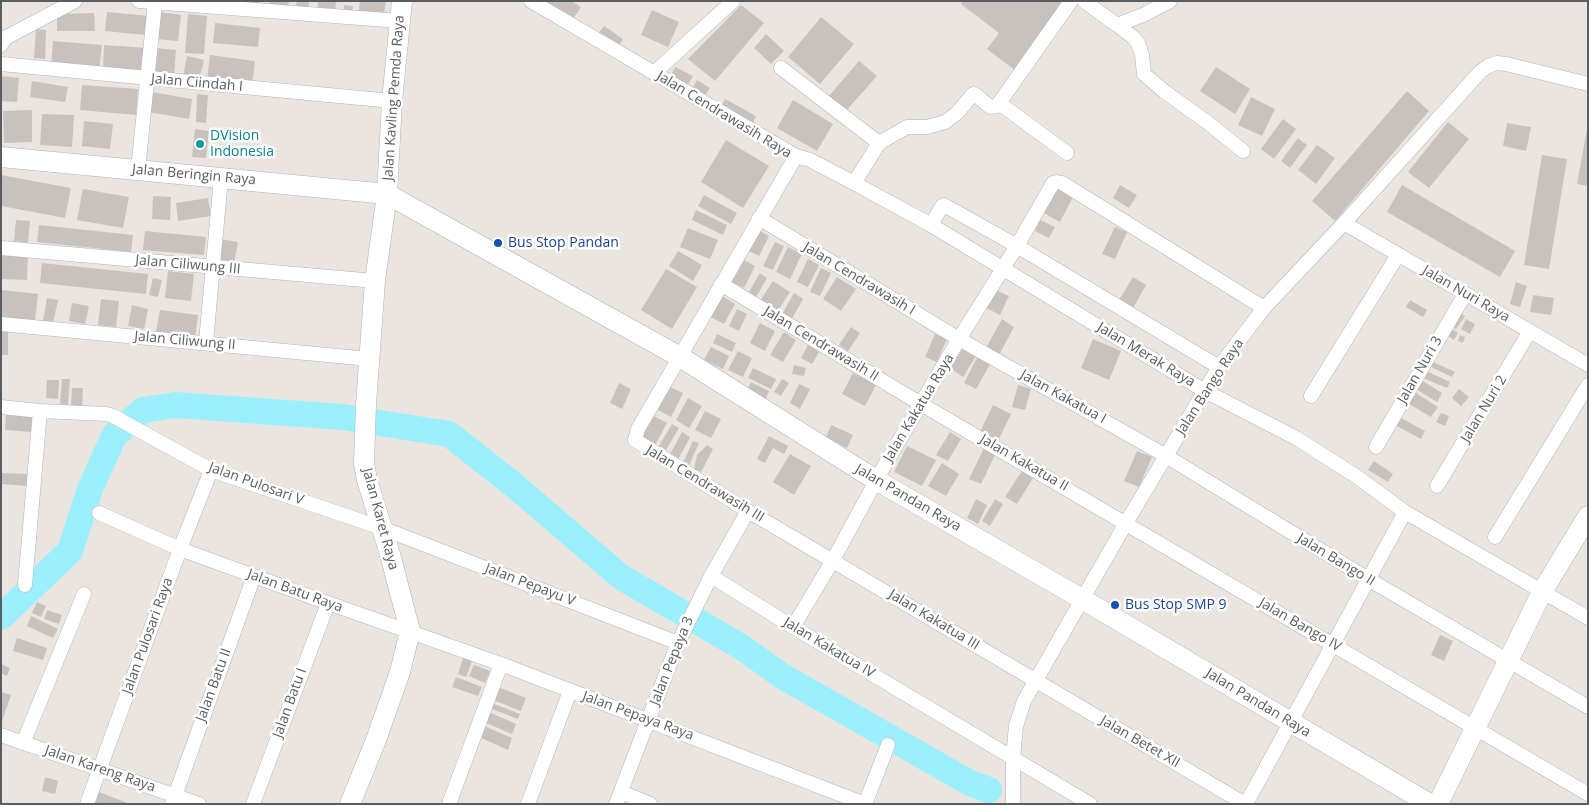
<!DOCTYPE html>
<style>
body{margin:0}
#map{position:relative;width:1589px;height:805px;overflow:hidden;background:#ebe5df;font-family:"Open Sans",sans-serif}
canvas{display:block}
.frame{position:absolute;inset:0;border:2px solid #585e60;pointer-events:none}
</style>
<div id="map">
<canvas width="1589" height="805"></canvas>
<div class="frame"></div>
</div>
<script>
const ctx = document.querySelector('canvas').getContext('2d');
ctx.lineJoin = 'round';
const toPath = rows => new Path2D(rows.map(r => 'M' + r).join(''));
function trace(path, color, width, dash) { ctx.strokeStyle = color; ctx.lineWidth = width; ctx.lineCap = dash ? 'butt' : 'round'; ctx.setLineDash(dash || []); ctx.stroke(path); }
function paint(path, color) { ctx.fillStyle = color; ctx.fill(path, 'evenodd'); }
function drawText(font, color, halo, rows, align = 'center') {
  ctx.font = font + ' "Open Sans",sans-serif'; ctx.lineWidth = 5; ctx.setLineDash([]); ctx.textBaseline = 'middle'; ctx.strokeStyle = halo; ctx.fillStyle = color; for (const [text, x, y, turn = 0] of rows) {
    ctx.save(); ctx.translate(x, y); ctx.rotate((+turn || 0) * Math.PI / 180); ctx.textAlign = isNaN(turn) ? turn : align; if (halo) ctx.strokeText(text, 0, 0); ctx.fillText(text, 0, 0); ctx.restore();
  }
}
const river = toPath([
 [1,617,70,551,90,489,114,436,143,410,175,405,343,417,449,434,515,486,621,577,743,648,782,676,970,783,989,790]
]);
const building = toPath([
 [246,1,261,1,259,9,245,6],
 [270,1,289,1,288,9,269,8],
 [297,1,309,1,308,11,295,9],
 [318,1,336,1,335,14,317,12],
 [360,1,386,1,383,19,358,15],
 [546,1,571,1,581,7,571,22,544,6],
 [963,1,1061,1,1065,5,1016,71,987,49,999,33,961,4],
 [344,5,353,6,352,15,343,14],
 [741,5,764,23,715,81,688,59],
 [652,10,679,22,668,47,641,35],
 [107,12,148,16,146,35,105,31],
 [160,12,181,15,178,41,156,39],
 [94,13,95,31,57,31,57,14],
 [188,14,207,16,204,54,185,53],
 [821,17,854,44,820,84,788,57],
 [215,23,260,28,258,47,213,43],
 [604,26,623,39,616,49,597,35],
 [36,29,46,30,45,59,34,58],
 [766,34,784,51,771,64,754,48],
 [53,41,102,45,99,71,51,66],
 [104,45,147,48,145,72,103,69],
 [156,48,176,50,174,76,154,74],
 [210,55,255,61,252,86,207,80],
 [187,56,204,60,199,81,183,77],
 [859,61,877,76,845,112,828,97],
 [675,67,693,76,686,88,669,79],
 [1216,67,1250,89,1235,114,1200,91],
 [1,76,19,78,17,102,1,101],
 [697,80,710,88,704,97,691,90],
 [32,81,68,87,65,102,30,97],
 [82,85,138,89,136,115,80,110],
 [1407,91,1429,111,1335,221,1312,201],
 [151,92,192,99,189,119,148,112],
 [197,94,208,95,206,123,196,122],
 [1251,97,1275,109,1262,136,1238,125],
 [725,99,756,116,752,125,720,108],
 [793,100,833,124,817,151,777,128],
 [32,110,32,142,4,143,3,111],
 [42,114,74,115,72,147,40,145],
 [1283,119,1296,129,1274,159,1261,149],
 [84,121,113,124,110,149,82,146],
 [1448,122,1469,139,1429,188,1408,172],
 [1507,123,1531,127,1526,151,1503,146],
 [195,129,209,131,206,158,192,157],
 [1587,129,1588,129,1588,186,1577,184],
 [1298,138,1307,145,1290,168,1281,161],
 [726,140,769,166,743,208,701,182],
 [1317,145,1335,158,1316,184,1298,170],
 [1542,155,1567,159,1549,269,1524,265],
 [1,175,71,188,65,218,1,206],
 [1120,185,1137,195,1129,208,1113,198],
 [1402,185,1515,251,1500,277,1387,212],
 [1057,188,1073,197,1060,222,1044,213],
 [83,189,129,197,123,228,77,220],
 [704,195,737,213,731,224,698,206],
 [153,196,171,197,170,220,152,219],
 [208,198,211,216,178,221,176,203],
 [696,210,727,225,723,235,692,220],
 [16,220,30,221,28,243,14,241],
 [1040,220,1055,227,1049,238,1035,231],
 [39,225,133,235,131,252,37,242],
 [1115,227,1127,232,1115,259,1102,254],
 [688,228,718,240,710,259,680,247],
 [145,231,206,237,204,255,143,250],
 [760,231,769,236,759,256,749,251],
 [220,239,238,242,234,264,216,261],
 [775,242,784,246,773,270,763,266],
 [788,247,802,254,790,279,776,272],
 [678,251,702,265,693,281,669,266],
 [1,253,28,253,27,280,1,279],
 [808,259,819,265,808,287,797,282],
 [744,260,755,266,744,288,732,282],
 [42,263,148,274,146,294,40,283],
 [821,268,831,273,820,296,810,292],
 [666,269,697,287,672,329,641,310],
 [168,271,194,274,191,301,165,298],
 [760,273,767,278,755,299,747,295],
 [837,277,856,289,841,311,823,299],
 [1133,277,1146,285,1133,308,1119,300],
 [153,278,162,280,158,297,149,295],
 [773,281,790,292,776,314,759,302],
 [1516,282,1527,286,1520,307,1510,304],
 [993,289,1009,296,1000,315,984,307],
 [1,290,38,294,35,320,1,317],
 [794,293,803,299,790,322,781,316],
 [721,295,735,304,724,324,709,316],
 [1533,295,1554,298,1551,315,1530,312],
 [47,298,58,300,53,323,43,321],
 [101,299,119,301,116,327,98,325],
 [1410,300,1427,310,1423,317,1406,307],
 [72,303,89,306,85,324,69,321],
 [132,305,148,309,144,329,128,326],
 [737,309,747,314,739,331,729,326],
 [160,310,198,315,195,338,156,332],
 [1459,312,1465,316,1456,329,1450,325],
 [1002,319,1014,327,999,355,986,348],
 [1466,319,1475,324,1470,334,1461,329],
 [760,323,775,331,765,351,750,343],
 [851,327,860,333,848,351,839,345],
 [1452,329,1458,333,1454,340,1448,336],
 [1,332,8,332,8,355,1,355],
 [784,332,796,340,783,362,770,355],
 [717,334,736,343,732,352,713,343],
 [935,334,947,339,937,362,925,357],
 [1460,335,1465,337,1463,343,1458,341],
 [1093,339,1121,351,1109,380,1081,368],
 [808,345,819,352,812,364,801,358],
 [711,347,729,356,723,369,704,360],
 [964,347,976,356,963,377,950,368],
 [738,351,752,358,743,377,728,370],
 [979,354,992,361,976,389,964,383],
 [1433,362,1455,372,1452,377,1431,367],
 [794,365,806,368,804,376,792,374],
 [753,368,776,379,771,389,748,378],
 [1426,371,1450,382,1447,388,1423,378],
 [853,373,876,385,865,406,842,394],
 [62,379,70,379,68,405,60,404],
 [782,379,789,383,781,396,774,392],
 [47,380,59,380,58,399,46,398],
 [1421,380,1442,393,1437,402,1416,389],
 [751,382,769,391,765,401,746,392],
 [619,383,631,389,622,409,610,403],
 [799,384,810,389,800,409,790,403],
 [1018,385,1031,389,1025,410,1012,407],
 [670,387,683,393,671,417,658,410],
 [72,388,83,388,82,407,71,407],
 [1459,389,1469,397,1461,406,1452,398],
 [1416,393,1438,407,1431,417,1409,404],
 [688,398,702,406,689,428,676,420],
 [993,405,1011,414,998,441,980,432],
 [705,411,721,419,711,438,695,430],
 [1441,413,1449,416,1445,426,1436,422],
 [6,414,32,416,31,432,5,430],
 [652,415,667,423,654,447,639,439],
 [1399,417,1425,431,1421,439,1395,425],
 [672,424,679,428,663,455,656,451],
 [831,425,853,435,847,448,826,437],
 [682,432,690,437,676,464,667,460],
 [950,432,961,439,948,461,936,455],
 [769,436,788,446,784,454,773,448,765,463,757,459],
 [693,441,699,443,688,468,682,465],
 [707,445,713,449,701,472,694,469,697,455],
 [907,446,936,460,922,486,894,472],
 [984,448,996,453,981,484,969,479],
 [1137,451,1152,457,1139,487,1124,481],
 [790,454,811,466,794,495,773,482],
 [1374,461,1393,474,1388,482,1368,470],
 [942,463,959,474,946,496,928,486],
 [1022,471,1033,478,1017,504,1005,497],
 [1,473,27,474,27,486,1,484],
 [976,499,987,505,978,524,967,518],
 [995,499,1003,504,990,526,982,521],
 [37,602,46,606,41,617,32,613],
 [47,610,62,615,59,624,44,619],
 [31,616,58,629,53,638,27,626],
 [1440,635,1453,641,1444,661,1431,655],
 [17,638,47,648,43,660,13,651],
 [463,658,472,661,466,677,458,674],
 [1,664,10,668,7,676,1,673],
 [474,665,490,671,485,683,469,676],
 [456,677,482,687,478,696,452,687],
 [498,687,526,698,521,711,493,700],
 [1,692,11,695,2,721,1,721],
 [489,702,520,714,518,719,487,707],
 [489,712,516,724,512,734,484,722],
 [484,726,512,738,508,750,479,737],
 [45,777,58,781,55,794,42,791],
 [94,790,130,804,89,804]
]);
const street = toPath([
 [139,1,399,21],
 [531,1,796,156,810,160,854,183,931,225,1205,391,1296,438,1356,476,1405,512,1588,618],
 [1084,1,1117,25],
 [1170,1,1143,15,1117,25,1133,37,1138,43,1142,55,1144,74,1165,92,1207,122,1243,151],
 [1,45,5,38,75,1],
 [1,64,392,101],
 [781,68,879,143,854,183],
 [654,73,733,1],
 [999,103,1067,153],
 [879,143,907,127,927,127,945,122,957,113,973,94,976,95,990,107,997,106,1071,1],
 [796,156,638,429,635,440,748,511,1245,804],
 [138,170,155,3],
 [759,218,959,339,1161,453,1368,579,1588,707],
 [1344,223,1588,365],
 [931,225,942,206,944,205,1017,246,1219,367],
 [1,248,375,281],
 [721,284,921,404,1588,794],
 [1,324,369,359],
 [206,342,221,178],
 [1311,396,1398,255],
 [1,407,40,411,106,414,113,416,211,470,382,528,678,643],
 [1376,447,1465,294],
 [1437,486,1530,331],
 [748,511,711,576,793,627,1090,804],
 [99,513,180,549,328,603,501,664,865,804],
 [1495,537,1588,385],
 [25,585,40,411],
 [793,627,833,560,883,468,959,339,1017,246,1053,183,1057,182,1062,183,1264,308],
 [1,735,199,804],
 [23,743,84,594],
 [621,792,650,804],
 [87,804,180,549,211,470],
 [172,804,254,576],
 [253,804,328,603],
 [449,804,501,664],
 [528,804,570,691],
 [616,804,678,643,711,576],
 [865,804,888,745],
 [1013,804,1013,758,1016,726,1024,701,1126,523,1219,367,1264,308,1344,223,1480,72,1488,66,1497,63,1506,64,1588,84],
 [1246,804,1405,512]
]);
const secondary = toPath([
 [1,157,387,194,680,357,876,480,1082,599,1430,804],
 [350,804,376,740,400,672,410,631,390,554,367,480,364,464,366,404,375,281,387,194,392,101,402,1],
 [1438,804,1542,592,1588,516]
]);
const markers = [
 [200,144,5,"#0f9aa8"],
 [498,243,5,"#1a4fb4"],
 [1115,605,5,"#1a4fb4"]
];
const streetNames = [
 ["Jalan Ciindah I",197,83,5],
 ["Jalan Kavling Pemda Raya",394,98,-86],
 ["Jalan Cendrawasih Raya",724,115,31],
 ["Jalan Beringin Raya",194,175,5],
 ["Jalan Ciliwung III",188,265,5],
 ["Jalan Cendrawasih I",859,279,31],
 ["Jalan Nuri Raya",1466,294,30],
 ["Jalan Ciliwung II",185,341,5],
 ["Jalan Cendrawasih II",821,344,31],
 ["Jalan Merak Raya",1146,355,31],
 ["Jalan Nuri 3",1420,370,-60],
 ["Jalan Bango Raya",1210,387,-57],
 ["Jalan Kakatua I",1063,397,29],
 ["Jalan Kakatua Raya",919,408,-59],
 ["Jalan Nuri 2",1484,409,-59],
 ["Jalan Kakatua II",1024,463,30],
 ["Jalan Pulosari V",256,484,20],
 ["Jalan Cendrawasih III",705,484,31],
 ["Jalan Pandan Raya",908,498,30],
 ["Jalan Karet Raya",380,519,75],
 ["Jalan Bango II",1336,560,31],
 ["Jalan Pepayu V",530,585,21],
 ["Jalan Batu Raya",295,591,20],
 ["Jalan Kakatua III",934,620,31],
 ["Jalan Bango IV",1300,625,30],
 ["Jalan Pulosari Raya",148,636,-70],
 ["Jalan Kakatua IV",829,648,31],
 ["Jalan Pepaya 3",672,661,-68],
 ["Jalan Batu II",214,685,-70],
 ["Jalan Batu I",290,703,-70],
 ["Jalan Pandan Raya",1258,703,31],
 ["Jalan Pepaya Raya",638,716,20],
 ["Jalan Betet XII",1140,742,30],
 ["Jalan Kareng Raya",100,769,19]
];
const cultureNames = [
 ["DVision",210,136],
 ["Indonesia",210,152]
];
const transitNames = [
 ["Bus Stop Pandan",508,243],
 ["Bus Stop SMP 9",1125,605]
];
trace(river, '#9cf0fe', 26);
paint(building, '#c8c2be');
trace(street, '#b0b4b7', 15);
trace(secondary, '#acb2b5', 21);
trace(street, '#fff', 14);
trace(secondary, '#fff', 20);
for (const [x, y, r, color] of markers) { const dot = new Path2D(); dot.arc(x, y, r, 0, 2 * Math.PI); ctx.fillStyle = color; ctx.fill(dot); trace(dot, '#fff', 2); }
drawText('14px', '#585e60', '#fff', streetNames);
drawText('14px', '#0d838f', '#fff', cultureNames, 'left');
drawText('14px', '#164399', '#fff', transitNames, 'left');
</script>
